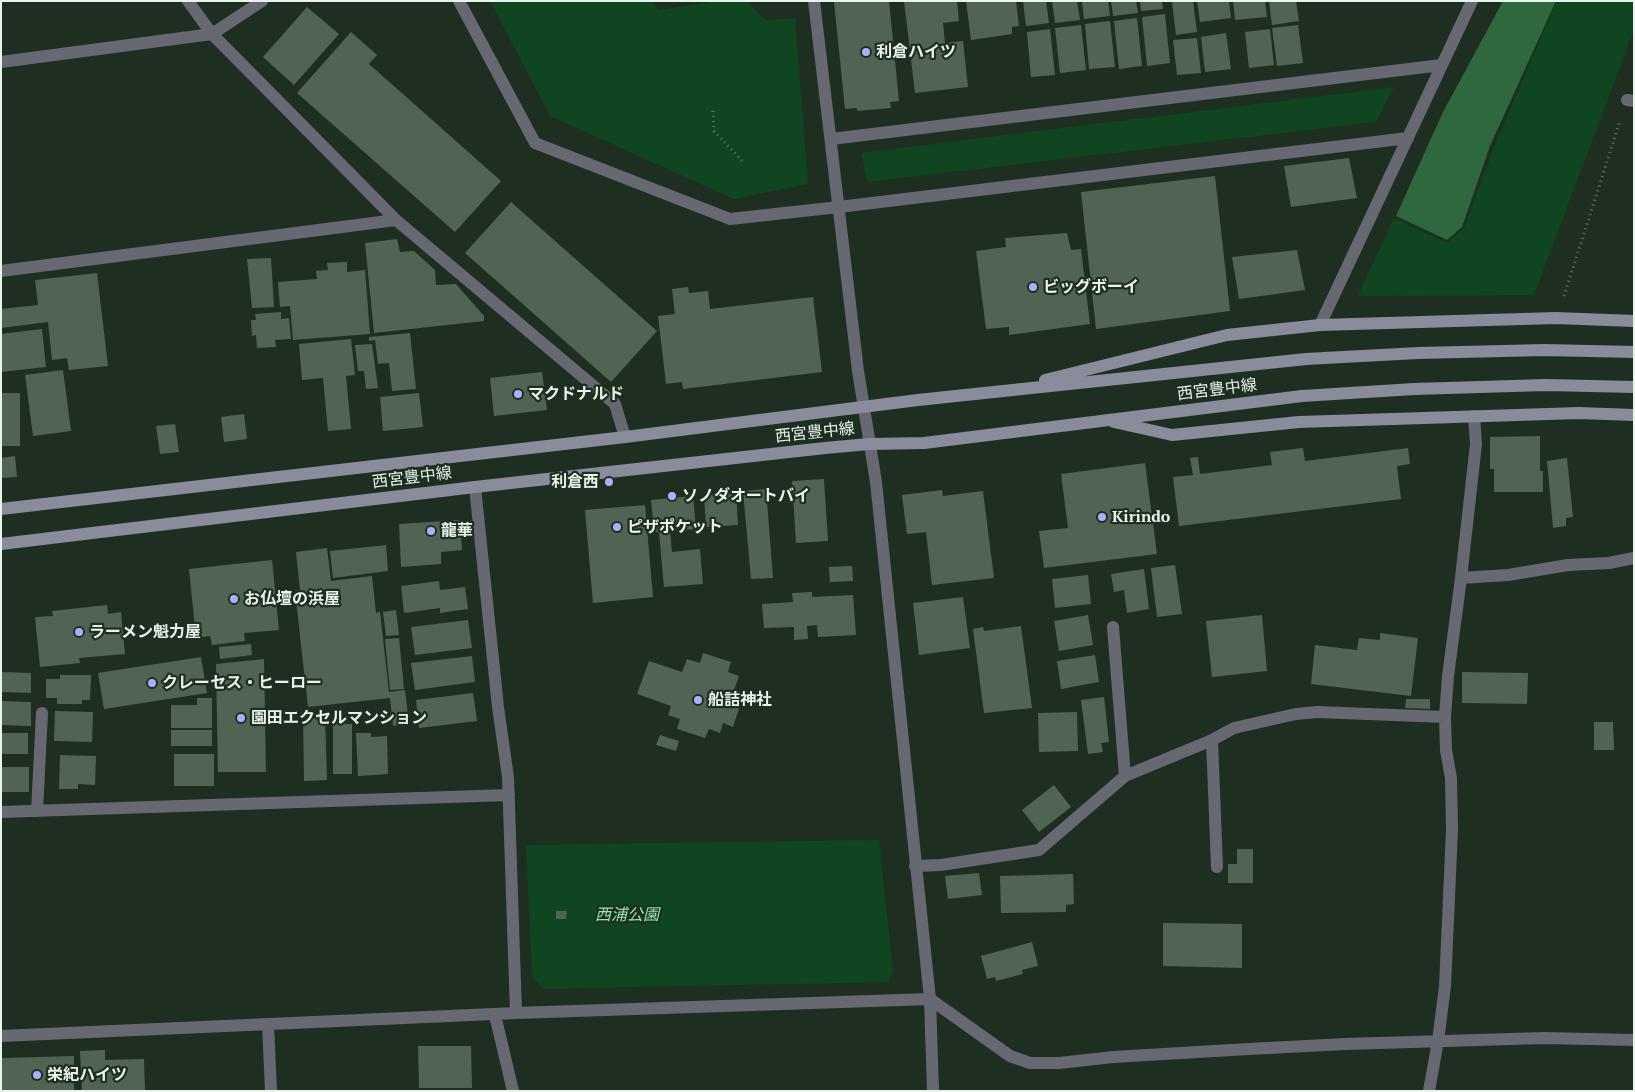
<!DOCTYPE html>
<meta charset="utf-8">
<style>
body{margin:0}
#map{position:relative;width:1635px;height:1092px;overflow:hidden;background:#1e2f21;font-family:"PT Serif",serif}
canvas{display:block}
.frame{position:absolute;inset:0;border:2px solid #e8f3e9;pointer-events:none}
</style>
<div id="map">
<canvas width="1635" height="1092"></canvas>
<div class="frame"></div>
</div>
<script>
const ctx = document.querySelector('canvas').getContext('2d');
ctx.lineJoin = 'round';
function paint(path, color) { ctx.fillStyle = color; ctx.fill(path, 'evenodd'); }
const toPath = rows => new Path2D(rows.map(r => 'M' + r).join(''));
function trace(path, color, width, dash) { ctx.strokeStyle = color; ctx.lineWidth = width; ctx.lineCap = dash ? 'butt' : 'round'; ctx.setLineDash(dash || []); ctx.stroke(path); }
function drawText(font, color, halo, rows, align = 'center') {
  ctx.font = font + ' "PT Serif","Noto Sans JP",serif'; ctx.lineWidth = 4.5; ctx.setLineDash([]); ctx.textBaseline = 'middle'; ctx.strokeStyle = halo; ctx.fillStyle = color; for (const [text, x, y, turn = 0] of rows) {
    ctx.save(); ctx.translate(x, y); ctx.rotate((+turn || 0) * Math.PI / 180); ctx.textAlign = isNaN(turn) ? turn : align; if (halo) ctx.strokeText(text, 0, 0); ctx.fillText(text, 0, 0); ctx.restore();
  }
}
const green = toPath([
 [490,1,652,1,658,10,719,1,746,1,766,20,795,18,808,184,734,199,550,116],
 [1557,1,1634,1,1634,30,1534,295,1358,296,1394,218,1447,243,1464,228,1494,147],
 [1394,87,1376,122,867,182,861,153],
 [879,840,893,971,888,982,544,989,532,977,526,845]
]);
const water = toPath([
 [1503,1,1556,1,1490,146,1462,227,1447,240,1396,216,1443,112]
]);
const building = toPath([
 [846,1,889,1,899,101,890,102,891,108,857,111,857,108,845,109,834,2],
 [904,1,957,1,959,21,943,23,945,43,963,41,968,87,915,93],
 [966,1,1016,1,1019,26,1012,27,1012,34,971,40],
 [1023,1,1046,1,1049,23,1026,26],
 [1052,1,1077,1,1080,20,1055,23],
 [1082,1,1108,1,1110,16,1084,19],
 [1111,1,1136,1,1138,13,1113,16],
 [1140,1,1162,1,1163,9,1141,11],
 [1193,1,1197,32,1176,35,1172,2],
 [1197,1,1229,1,1231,18,1200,22],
 [1233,1,1265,1,1267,17,1235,20],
 [1269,1,1296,1,1299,21,1272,25],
 [307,7,339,34,294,85,263,57],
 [1165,14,1170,63,1147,66,1142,17],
 [1137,18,1142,66,1119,69,1114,21],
 [1110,21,1115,67,1089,69,1085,24],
 [1081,25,1086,70,1060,73,1055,28],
 [1298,25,1303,63,1277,66,1272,28],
 [1050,29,1055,75,1031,77,1027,32],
 [1270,29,1274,65,1249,68,1245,32],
 [351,32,377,55,369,64,501,181,455,232,297,93],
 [1226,33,1231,69,1205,72,1201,37],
 [1197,38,1201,73,1177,75,1173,40],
 [1349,158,1357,198,1291,207,1284,166],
 [1215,176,1230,311,1096,329,1081,192],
 [511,202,657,331,611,382,465,253],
 [1067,233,1071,250,1081,249,1090,324,1009,335,1009,327,986,329,976,251,1006,247,1005,238],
 [397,239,400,252,414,251,435,270,436,285,456,284,484,316,484,321,374,333,365,243],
 [1297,250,1305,290,1239,299,1232,257],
 [271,258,274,307,252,308,247,259],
 [347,262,347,272,365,270,370,334,293,340,290,306,280,307,278,282,317,279,316,271,328,270,327,263],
 [97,273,108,366,69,370,67,358,52,360,48,322,1,328,1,309,38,305,35,280],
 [688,287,689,293,708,291,710,309,813,297,822,372,683,389,682,382,666,384,658,316,675,314,672,289],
 [281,312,281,319,289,318,291,339,275,340,276,347,257,348,256,335,252,336,251,320,256,320,255,314],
 [42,329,46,367,1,372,1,334],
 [410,333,416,389,392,391,389,363,378,364,375,340,369,341,369,337],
 [351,339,355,375,346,376,351,429,328,431,323,378,302,380,299,344],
 [372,344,378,388,366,389,364,371,358,371,355,345],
 [63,370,71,431,33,436,25,375],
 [542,372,547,410,494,416,490,378],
 [1,393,20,393,20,446,1,446],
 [419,393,423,427,383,431,380,397],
 [244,414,247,439,224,442,221,417],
 [175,424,179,452,160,454,156,426],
 [1540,436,1540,471,1543,471,1543,492,1494,492,1494,469,1490,469,1490,437],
 [1303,448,1305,461,1408,448,1410,464,1397,466,1401,499,1179,526,1173,477,1193,475,1190,458,1198,457,1200,474,1272,465,1270,452],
 [15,456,17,477,1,478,1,458],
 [1567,458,1573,517,1566,518,1566,526,1553,528,1547,461],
 [1145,463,1157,554,1044,568,1039,531,1068,528,1061,474],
 [824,479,828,541,796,543,792,481],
 [766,489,773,578,751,579,743,491],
 [942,490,943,496,983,491,994,578,932,585,926,532,907,534,902,495],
 [736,492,738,525,706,527,704,495],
 [693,496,696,529,670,531,672,552,700,549,703,584,664,587,659,532,654,532,651,500],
 [645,505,653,597,593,603,585,510],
 [460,520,462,550,441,552,441,564,401,567,399,524],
 [386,545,388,571,333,578,330,551],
 [327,548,331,581,372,576,376,613,380,612,389,692,405,690,409,724,393,726,390,698,308,707,295,591,300,590,296,552],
 [272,560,279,630,244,633,245,641,212,645,210,636,196,638,189,569],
 [1175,565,1182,614,1157,617,1151,568],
 [852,566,853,581,830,582,829,567],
 [1144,569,1149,609,1127,613,1124,590,1114,592,1111,574],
 [1088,575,1091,604,1055,608,1052,579],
 [439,581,440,590,465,587,468,609,440,613,440,608,404,613,401,586],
 [812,592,812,597,853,595,856,635,818,637,817,625,807,626,808,639,794,640,794,627,764,628,762,604,793,602,792,593],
 [963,597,970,648,919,655,913,603],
 [107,605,108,614,121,612,125,654,79,658,80,663,40,667,35,617,53,616,52,611],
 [396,610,399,635,386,636,383,612],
 [1088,615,1093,645,1059,651,1054,621],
 [1262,615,1267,671,1212,677,1206,621],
 [468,620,472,648,415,655,411,627],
 [1021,626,1032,708,984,713,973,629,983,627,984,631],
 [1380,633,1418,638,1411,696,1311,684,1315,645,1357,650,1359,638,1380,640],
 [399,638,404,689,390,690,385,639],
 [251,644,252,655,220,659,219,647],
 [703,653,731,662,728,672,739,676,734,690,744,693,733,727,723,723,720,733,709,729,705,738,677,729,680,719,668,715,671,706,637,694,649,661,682,672,687,659,700,663],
 [1095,655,1099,682,1061,689,1057,661],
 [472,656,475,682,415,690,411,663],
 [201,657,207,693,104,709,98,673],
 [264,659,266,772,218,772,216,664],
 [1,672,31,673,31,693,1,692],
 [1462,672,1528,673,1527,704,1462,703],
 [60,675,91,675,90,700,82,700,82,704,57,704,57,698,46,698,46,679,60,679],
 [473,693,477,721,419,728,416,700],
 [1104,697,1109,742,1101,743,1103,752,1088,754,1081,700],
 [197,698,212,698,212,728,171,728,171,705,197,705],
 [1406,699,1430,699,1430,709,1405,708],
 [1,701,31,702,31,726,1,725],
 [55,711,93,712,92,742,54,741],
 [303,712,314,712,315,719,325,719,327,780,304,781],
 [1077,712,1078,751,1039,752,1038,713],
 [1594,722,1613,722,1614,750,1594,750],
 [333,724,352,724,352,774,333,774],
 [171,730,212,730,212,746,171,746],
 [1,733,28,733,28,754,1,754],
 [356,733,371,733,371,737,387,736,388,774,358,776],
 [660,735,679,741,676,751,656,745],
 [174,754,214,754,214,786,174,786],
 [60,755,96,756,95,785,78,784,78,789,59,789],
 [1,767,29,767,29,792,1,792],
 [1054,785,1071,807,1039,832,1022,810],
 [1237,849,1253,849,1253,883,1228,883,1228,864,1237,864],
 [979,873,982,895,948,899,945,876],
 [1073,874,1074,904,1066,905,1066,912,1001,913,1000,876],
 [556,911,567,911,566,919,556,919],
 [1163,923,1242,924,1242,968,1163,966],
 [1032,942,1038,966,1022,970,1023,974,996,981,995,977,987,979,981,956],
 [418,1046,471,1046,472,1088,419,1088],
 [105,1050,105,1060,144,1059,145,1091,82,1091,80,1051],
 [74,1056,74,1091,1,1091,1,1058]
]);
const path = toPath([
 [713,111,714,131,744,163],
 [1564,296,1620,121]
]);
const minor = toPath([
 [188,1,212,34,396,220,615,404,625,437],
 [459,1,535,143,730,219,839,207,1408,138],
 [814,1,858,371,876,482,930,999,1010,1056,1030,1063,1059,1063,1113,1057,1249,1049,1345,1044,1544,1038,1634,1040],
 [1,62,212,34,262,1],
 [1627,100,1634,101],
 [831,139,1442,65],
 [1,271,396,220],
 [1320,325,1472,1],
 [475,487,498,707,508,777,516,1013],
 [1461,578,1508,575,1568,565,1609,563,1634,558],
 [1113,627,1125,776],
 [1212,740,1217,867],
 [37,811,42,713],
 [1,812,509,795],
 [915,866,941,865,1039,850,1125,776,1212,740,1234,728,1296,714,1317,712,1445,717],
 [495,1015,513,1091],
 [268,1024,271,1091],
 [1,1036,516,1013,930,999,933,1091],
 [1429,1091,1438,1041,1445,986,1448,920,1452,829,1451,778,1446,750,1445,717,1448,676,1461,578,1476,444,1474,416]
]);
const secondary = toPath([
 [1045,380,1227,335,1320,325,1556,318,1634,321],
 [1114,422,1172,435,1299,422,1579,413,1634,415],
 [1,509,625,437,918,400,1306,359,1418,353,1545,350,1634,352],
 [1,544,475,487,825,448,869,444,924,443,1302,396,1414,389,1546,385,1634,387]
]);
const markers = [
 [866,52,5,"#acaffb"],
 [1033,287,5,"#acaffb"],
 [518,394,5,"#acaffb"],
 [609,482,5,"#acaffb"],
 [672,496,5,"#acaffb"],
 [1102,517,5,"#acaffb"],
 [617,527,5,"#acaffb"],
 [431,531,5,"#acaffb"],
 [234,599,5,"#acaffb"],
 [79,632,5,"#acaffb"],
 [152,683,5,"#acaffb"],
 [698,700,5,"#acaffb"],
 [241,718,5,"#acaffb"],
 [37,1075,5,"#acaffb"]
];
const poiNames = [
 ["利倉ハイツ",876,52],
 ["ビッグボーイ",1043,287],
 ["マクドナルド",528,394],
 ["利倉西",599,482,"right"],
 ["ソノダオートバイ",682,496],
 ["Kirindo",1112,517],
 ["ピザポケット",627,527],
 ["龍華",441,531],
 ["お仏壇の浜屋",244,599],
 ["ラーメン魁力屋",89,632],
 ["クレーセス・ヒーロー",162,683],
 ["船詰神社",708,700],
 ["園田エクセルマンション",251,718],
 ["栄紀ハイツ",47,1075]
];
const streetNames = [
 ["西宮豊中線",1217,390,-7],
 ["西宮豊中線",815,433,-6],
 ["西宮豊中線",412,478,-7]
];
const parkNames = [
 ["西浦公園",627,915]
];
paint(green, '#0f4621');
paint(water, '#2f673e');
paint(building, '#516454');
trace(path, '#68776a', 3, [1, 4]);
trace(minor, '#676872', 12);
trace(secondary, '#8a8b9b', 12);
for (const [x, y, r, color] of markers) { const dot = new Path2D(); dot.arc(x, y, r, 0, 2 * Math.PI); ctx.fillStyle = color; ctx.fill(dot); trace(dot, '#1e2f21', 2); }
drawText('bold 16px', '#e8f3e9', '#1e2f21', poiNames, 'left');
drawText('16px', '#e8f3e9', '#1e2f21', streetNames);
drawText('italic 16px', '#93e4a5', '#1e2f21', parkNames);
</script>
